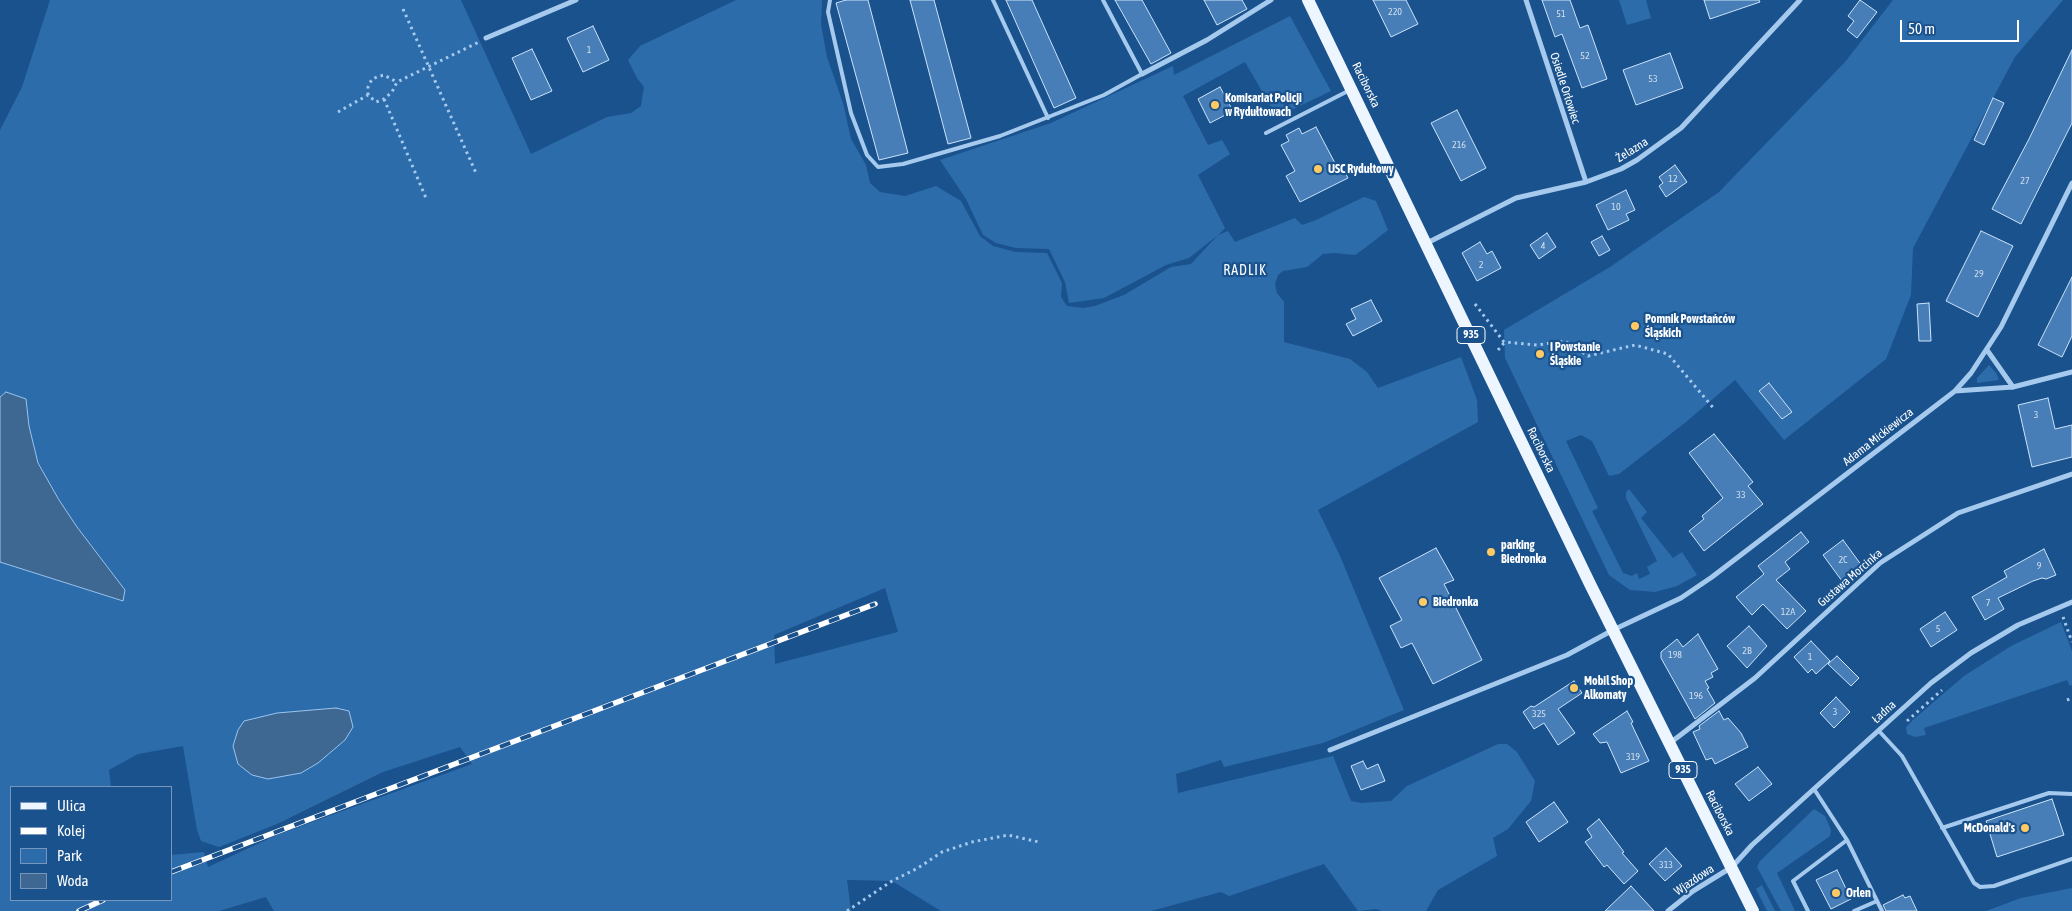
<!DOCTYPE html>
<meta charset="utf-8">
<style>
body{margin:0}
#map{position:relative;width:2072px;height:911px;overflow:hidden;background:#1a528d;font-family:"Asap Condensed",sans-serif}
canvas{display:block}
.legend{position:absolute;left:10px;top:786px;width:162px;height:115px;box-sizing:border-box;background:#1a528d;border:1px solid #7697bb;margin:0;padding:6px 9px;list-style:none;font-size:15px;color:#fff}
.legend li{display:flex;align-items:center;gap:10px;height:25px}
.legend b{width:25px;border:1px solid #7697bb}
.scale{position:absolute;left:1900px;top:20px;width:119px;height:22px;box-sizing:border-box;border:2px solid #fff;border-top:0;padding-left:6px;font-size:15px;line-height:18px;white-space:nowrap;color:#fff;-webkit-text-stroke:4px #1a528d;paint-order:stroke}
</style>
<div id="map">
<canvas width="2072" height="911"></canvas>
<ul class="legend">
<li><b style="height:6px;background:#edf5ff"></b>Ulica</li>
<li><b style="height:6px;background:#fff"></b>Kolej</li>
<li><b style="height:14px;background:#2d6cab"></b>Park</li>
<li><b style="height:14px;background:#3e6791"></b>Woda</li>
</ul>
<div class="scale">50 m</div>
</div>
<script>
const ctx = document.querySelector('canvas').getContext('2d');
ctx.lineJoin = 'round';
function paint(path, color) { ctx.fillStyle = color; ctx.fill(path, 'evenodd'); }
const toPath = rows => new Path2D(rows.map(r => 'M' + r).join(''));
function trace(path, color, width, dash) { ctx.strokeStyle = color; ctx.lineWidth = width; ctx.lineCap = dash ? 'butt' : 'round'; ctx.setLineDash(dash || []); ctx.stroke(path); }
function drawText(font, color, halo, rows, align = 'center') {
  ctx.font = font + ' "Asap Condensed",sans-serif'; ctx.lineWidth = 4.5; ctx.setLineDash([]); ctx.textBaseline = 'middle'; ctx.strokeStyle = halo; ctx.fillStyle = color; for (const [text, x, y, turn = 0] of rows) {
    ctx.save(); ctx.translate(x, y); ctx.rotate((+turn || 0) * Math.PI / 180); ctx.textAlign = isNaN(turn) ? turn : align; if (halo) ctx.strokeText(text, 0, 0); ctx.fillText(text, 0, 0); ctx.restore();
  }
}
const green = toPath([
 [50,0,461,0,531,154,607,117,631,113,641,106,644,87,637,78,628,60,640,46,736,0,822,0,821,24,827,57,843,103,851,139,866,165,870,183,880,192,905,196,936,186,961,201,980,236,993,246,1016,252,1047,253,1062,283,1061,297,1067,306,1083,308,1095,306,1124,295,1171,267,1191,264,1218,235,1189,258,1166,265,1104,298,1069,303,1065,282,1049,249,1016,248,996,243,983,235,966,199,940,160,1051,123,1173,66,1174,75,1290,16,1331,91,1277,117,1245,62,1183,96,1208,145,1222,140,1230,154,1198,175,1225,228,1218,235,1228,231,1235,242,1295,218,1302,225,1316,220,1364,197,1376,201,1388,230,1365,248,1355,255,1334,253,1323,254,1307,267,1283,271,1278,275,1275,284,1277,293,1284,302,1284,342,1350,359,1367,372,1378,388,1461,357,1477,400,1478,422,1318,510,1340,556,1404,710,1323,743,1224,767,1221,760,1176,774,1178,793,1333,756,1351,801,1361,803,1391,801,1407,786,1498,744,1507,744,1517,752,1535,781,1531,801,1508,829,1493,838,1497,856,1438,890,1426,911,1382,911,1376,909,1358,911,1324,864,1229,896,1221,892,1151,911,941,911,892,881,847,880,851,911,274,911,266,897,219,911,0,911,0,562,122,601,125,590,77,527,59,500,38,463,29,426,26,399,6,392,0,396,0,130,22,87],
 [885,588,898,632,775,664,774,635],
 [183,746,197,830,201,841,219,847,277,824,383,772,460,747,472,764,279,834,208,867,204,852,171,855,171,900,11,900,11,787,111,787,109,770,138,754],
 [1619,0,1646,0,1651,18,1627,25],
 [1893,0,2063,0,2015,57,1913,248,1911,295,1886,359,1784,440,1735,380,1686,422,1619,474,1609,476,1592,441,1581,435,1566,441,1598,508,1592,511,1623,573,1632,576,1637,573,1639,579,1650,574,1647,567,1657,561,1626,498,1626,492,1629,489,1647,512,1641,518,1673,558,1682,552,1697,575,1677,586,1655,592,1630,590,1609,575,1505,358,1504,330,1610,267,1719,192,1845,62],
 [1989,365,1996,373,1999,380,1977,383,1977,378],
 [2061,622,2072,651,2072,685,2070,686,2067,680,1924,728,1926,735,1915,737,1907,734,1906,727,1914,719,1964,676,2011,646],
 [1814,809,1825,816,1831,830,1830,836,1777,873,1795,911,1781,911,1757,867,1760,861],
 [1762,885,1775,911,1767,911,1756,889],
 [2072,888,2072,911,1986,911,2021,898]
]);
const water = toPath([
 [6,392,26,399,29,426,38,463,59,500,77,527,125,590,123,601,0,562,0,397,6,392],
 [336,708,349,711,353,727,345,740,318,763,301,773,268,779,252,775,238,764,233,746,238,730,244,721,277,713,336,708]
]);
const building = toPath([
 [846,0,868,0,908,153,879,160,836,3,846,0],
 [910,0,934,0,971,138,948,144,910,0],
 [1006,0,1032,0,1076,98,1054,108,1006,0],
 [1115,0,1142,0,1171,53,1151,64,1115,0],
 [1204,0,1242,0,1247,9,1217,25,1204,0],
 [1373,0,1406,0,1418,24,1391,37,1373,0],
 [1542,0,1570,0,1580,28,1588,25,1607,79,1582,88,1562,34,1555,37,1542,0],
 [1704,0,1759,0,1760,2,1710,19,1704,0],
 [1860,0,1877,12,1857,38,1847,30,1854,21,1848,16,1860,0],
 [593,26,609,60,583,72,567,38,593,26],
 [532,49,552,91,531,100,512,58,532,49],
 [2072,50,2072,123,2021,224,1992,209,2029,139,2072,50],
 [1670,53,1683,88,1636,105,1623,70,1670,53],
 [1220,87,1233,111,1210,123,1198,99,1220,87],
 [1993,98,2004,103,1984,145,1974,140,1993,98],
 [1457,110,1486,168,1461,181,1431,123,1457,110],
 [1316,127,1336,165,1340,163,1348,178,1300,202,1286,176,1295,171,1281,145,1289,141,1286,135,1299,128,1302,134,1316,127],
 [1675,165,1687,182,1666,197,1659,186,1663,183,1659,177,1675,165],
 [1626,190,1635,210,1626,214,1629,220,1608,230,1596,205,1626,190],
 [1981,231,2013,246,1978,317,1946,301,1981,231],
 [1547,233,1556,247,1539,259,1530,245,1547,233],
 [1602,236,1610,250,1599,256,1591,242,1602,236],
 [1480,242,1487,254,1492,251,1501,268,1477,281,1462,253,1480,242],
 [2072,277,2072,336,2062,357,2038,345,2072,277],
 [1371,300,1382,321,1353,336,1346,324,1356,319,1351,309,1371,300],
 [1929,303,1931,341,1919,341,1917,304,1929,303],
 [1769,383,1792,412,1782,419,1759,391,1769,383],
 [2048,398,2055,429,2072,425,2072,457,2032,467,2018,405,2048,398],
 [1714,434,1753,482,1748,486,1763,504,1704,551,1689,531,1704,519,1702,516,1723,498,1689,453,1714,434],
 [1801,532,1809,542,1785,562,1790,569,1776,580,1806,611,1787,629,1763,604,1752,615,1736,597,1764,574,1758,566,1801,532],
 [1843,540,1862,566,1842,581,1823,555,1843,540],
 [1436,548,1454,580,1444,584,1482,660,1433,684,1412,643,1401,648,1390,626,1402,620,1379,578,1436,548],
 [2044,549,2056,575,2046,579,2042,578,2033,581,1998,598,2004,609,1985,620,1972,597,2007,577,2004,571,2044,549],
 [1945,612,1957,630,1931,647,1920,629,1945,612],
 [1749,626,1767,646,1747,668,1727,646,1749,626],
 [1698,634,1718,669,1711,673,1713,677,1705,681,1709,688,1707,689,1715,703,1695,719,1661,658,1661,652,1677,639,1683,647,1698,634],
 [1811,641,1830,661,1816,674,1812,669,1808,673,1794,657,1811,641],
 [1837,656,1859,678,1851,686,1828,664,1837,656],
 [1574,681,1582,693,1558,709,1575,733,1558,745,1544,723,1534,729,1523,712,1531,706,1534,707,1574,681],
 [1836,697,1850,712,1834,728,1820,713,1836,697],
 [1627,711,1633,722,1631,723,1649,761,1621,773,1607,742,1600,743,1593,734,1627,711],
 [1719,711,1724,720,1728,718,1741,733,1748,747,1715,764,1712,758,1706,760,1693,732,1700,729,1699,726,1719,711],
 [1363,761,1367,769,1378,764,1385,781,1361,790,1351,766,1363,761],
 [1758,767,1772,784,1749,801,1735,784,1758,767],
 [2052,799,2064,835,1997,857,1986,821,2052,799],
 [1554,802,1568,822,1539,842,1526,822,1554,802],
 [1599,819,1624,852,1622,853,1638,871,1624,884,1607,865,1604,867,1585,842,1592,837,1587,829,1599,819],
 [1666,848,1682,866,1665,881,1649,864,1666,848],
 [1837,870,1851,899,1831,909,1816,880,1837,870],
 [1631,886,1654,911,1605,911,1631,886],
 [1903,895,1905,898,1910,896,1917,911,1886,911,1883,905,1903,895]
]);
const path = toPath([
 [403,9,476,173],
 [368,95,368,87,372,79,377,77,384,75,397,82],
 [384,99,426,198],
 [338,112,368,95,376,102,384,99,392,92,397,82,479,42],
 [1475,304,1504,342,1537,345,1565,341,1588,356,1635,345,1668,354,1715,410],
 [1498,350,1504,343],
 [2063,617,2072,642],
 [2067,700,2072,698],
 [1907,721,1942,690],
 [847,911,892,881,918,868,942,852,972,842,1008,835,1039,842]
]);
const lane = toPath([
 [830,0,828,12,851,113,867,155,878,167,903,164,1000,136,1104,95,1142,74,1103,0],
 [993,0,1048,118],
 [1266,133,1348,91],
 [1879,731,1902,756,1974,883,1980,887,1994,886,2072,859],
 [1942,828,2049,793,2072,794],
 [1847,840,1882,911],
 [1808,911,1793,881,1847,840,1814,789],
 [1854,911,1877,901]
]);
const street = toPath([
 [1526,0,1586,182],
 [486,38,576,0],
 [1142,74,1207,40,1271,0],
 [1427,243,1516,198,1586,182,1621,169,1637,160,1681,128,1800,0],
 [1987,350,2013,387],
 [1955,391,2013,387,2072,372],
 [1670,743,1755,678,1880,563,1958,513,2072,474],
 [1330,750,1567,655,1613,630,1681,598,1712,577,1955,391,1971,373,2001,327,2072,183],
 [1668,911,1693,891,1732,867,1752,845,1931,683,1971,653,2018,625,2072,602]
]);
const primary = toPath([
 [1308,0,1590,584,1753,911]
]);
const rail = toPath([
 [171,872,875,604],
 [79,911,103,900]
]);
const markers = [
 [1215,105,5,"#ffca63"],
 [1318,169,5,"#ffca63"],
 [1635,326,5,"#ffca63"],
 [1540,354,5,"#ffca63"],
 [1491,552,5,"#ffca63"],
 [1423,602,5,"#ffca63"],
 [1574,688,5,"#ffca63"],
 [2025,828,5,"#ffca63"],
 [1836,893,5,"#ffca63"]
];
const numberNames = [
 ["220",1395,12],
 ["51",1561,14],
 ["1",589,50],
 ["52",1585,56],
 ["53",1653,79],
 ["216",1459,145],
 ["12",1673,179],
 ["27",2025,181],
 ["10",1616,207],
 ["4",1543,246],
 ["2",1481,265],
 ["29",1979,274],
 ["3",2036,415],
 ["33",1741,495],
 ["2C",1843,560],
 ["9",2039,566],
 ["7",1988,603],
 ["12A",1788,612],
 ["5",1938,629],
 ["2B",1747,651],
 ["198",1675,655],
 ["1",1810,657],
 ["196",1696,696],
 ["3",1835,712],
 ["325",1539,714],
 ["319",1633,757],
 ["313",1666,865]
];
const shields = [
 [1471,335,28],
 [1683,770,28]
];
const shieldNames = [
 ["935",1471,335],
 ["935",1683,770]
];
const streetNames = [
 ["Raciborska",1366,85,64],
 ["Osiedle Orłowiec",1565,88,72],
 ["Żelazna",1632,150,-32],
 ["Adama Mickiewicza",1878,437,-38],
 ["Raciborska",1541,450,64],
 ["Gustawa Morcinka",1850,578,-41],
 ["Ładna",1884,712,-42],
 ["Raciborska",1720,813,63],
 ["Wjazdowa",1694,880,-34]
];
const poiNames = [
 ["Komisariat Policji",1225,98],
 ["w Rydułtowach",1225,112],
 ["USC Rydułtowy",1328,169],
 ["Pomnik Powstańców",1645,319],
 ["Śląskich",1645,333],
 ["I Powstanie",1550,347],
 ["Śląskie",1550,361],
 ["parking",1501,545],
 ["Biedronka",1501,559],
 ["Biedronka",1433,602],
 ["Mobil Shop",1584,681],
 ["Alkomaty",1584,695],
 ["McDonald's",2015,828,"right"],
 ["Orlen",1846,893]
];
const neighbourhoodNames = [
 ["RADLIK",1245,271]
];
paint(green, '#2d6cab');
paint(water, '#3e6791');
trace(water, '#99c5f0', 1);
paint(building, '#477eb7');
trace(building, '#cce3fa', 1);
trace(path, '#a6caee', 3, [2.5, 4]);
trace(lane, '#a6caee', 4);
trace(street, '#a6caee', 5);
trace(primary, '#edf5ff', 12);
trace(rail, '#fff', 5.5);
trace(rail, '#1a528d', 4, [11]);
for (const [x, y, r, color] of markers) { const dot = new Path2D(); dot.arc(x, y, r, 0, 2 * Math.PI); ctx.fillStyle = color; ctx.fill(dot); trace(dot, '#1a528d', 2); }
drawText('10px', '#d1dfed', null, numberNames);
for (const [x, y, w] of shields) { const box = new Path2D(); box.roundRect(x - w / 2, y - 8.5, w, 17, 4); ctx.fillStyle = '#1a528d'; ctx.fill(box); trace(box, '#fff', 1); }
drawText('bold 11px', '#fff', null, shieldNames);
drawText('12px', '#fff', '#1a528d', streetNames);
drawText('bold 12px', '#fff', '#1a528d', poiNames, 'left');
ctx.letterSpacing = '1px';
drawText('14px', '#fff', '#1a528d', neighbourhoodNames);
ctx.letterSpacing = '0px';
</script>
